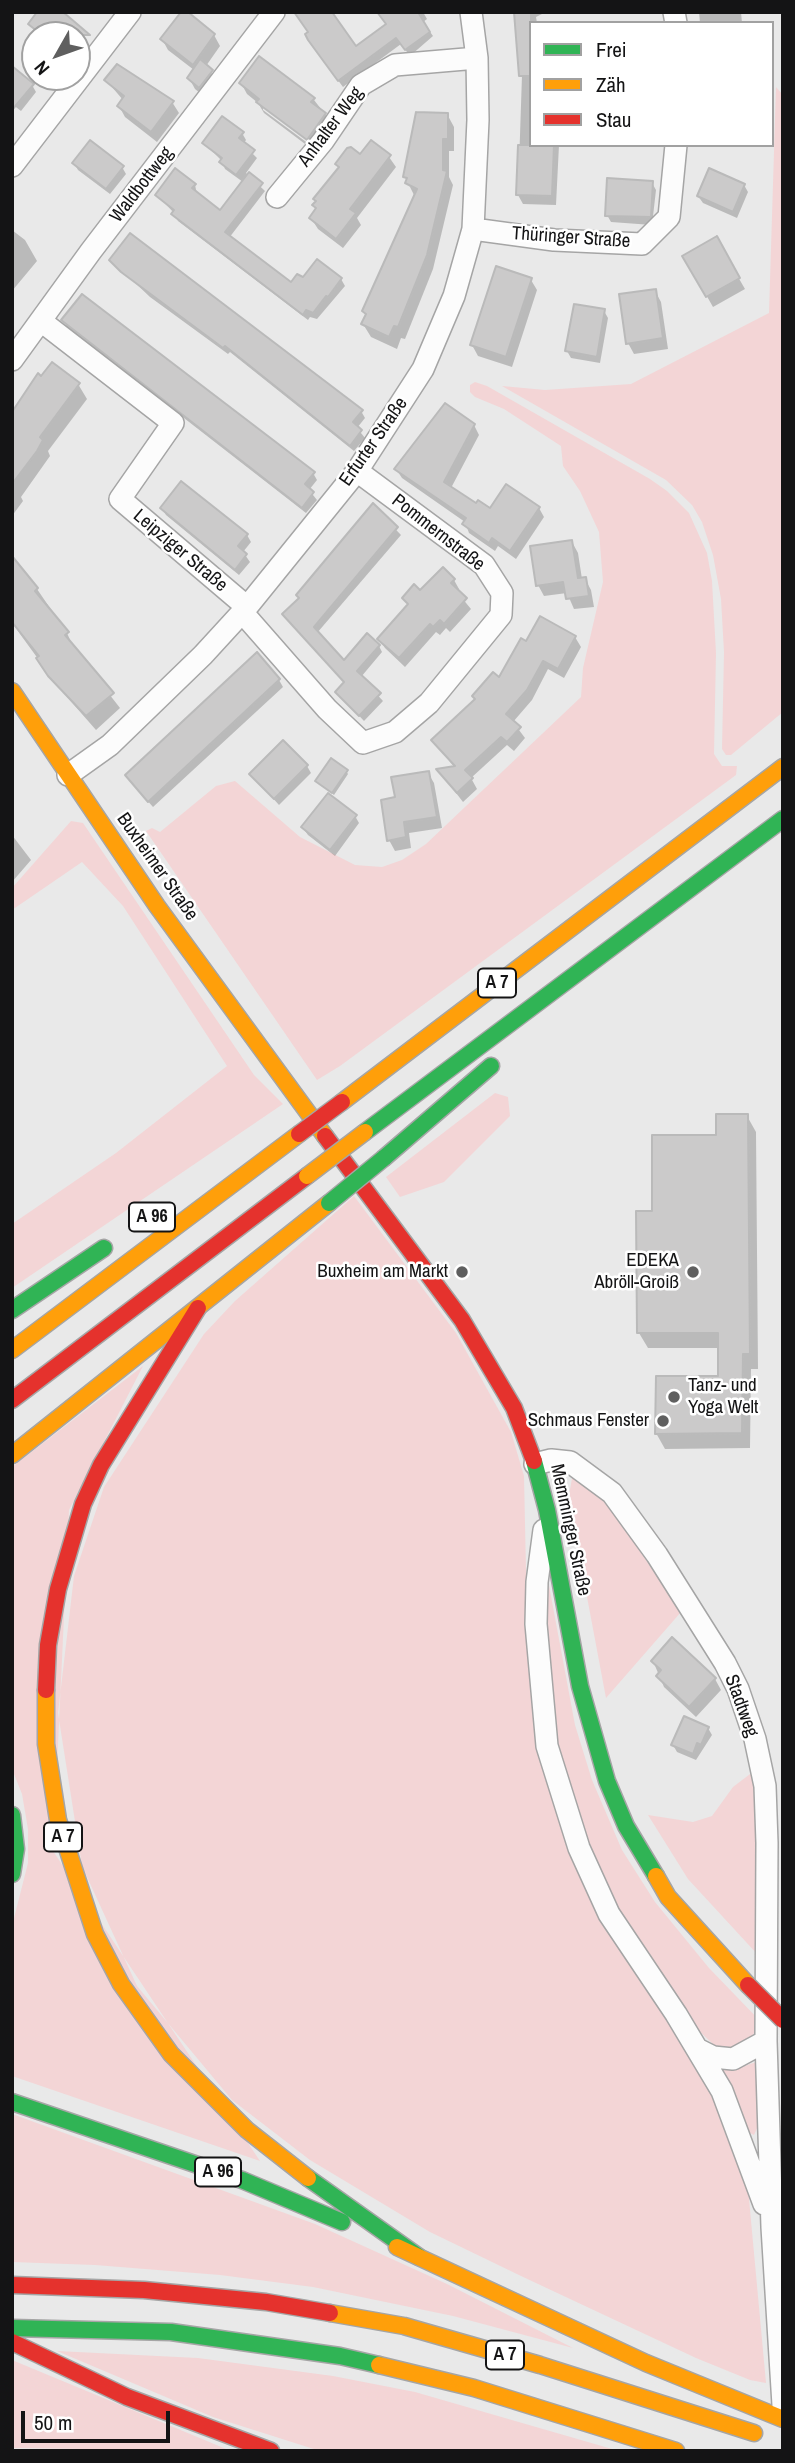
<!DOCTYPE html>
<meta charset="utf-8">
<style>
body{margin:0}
#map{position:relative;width:795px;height:2463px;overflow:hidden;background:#e9e9e9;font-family:"Archivo Narrow",sans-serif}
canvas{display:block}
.frame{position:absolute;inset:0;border:14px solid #141415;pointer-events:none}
.legend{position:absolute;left:529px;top:21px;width:245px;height:126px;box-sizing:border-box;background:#fff;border:2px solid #a1a1a1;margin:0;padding:9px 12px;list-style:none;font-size:21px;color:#141415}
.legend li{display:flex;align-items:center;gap:14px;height:35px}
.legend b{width:35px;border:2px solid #a1a1a1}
.north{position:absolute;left:21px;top:21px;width:70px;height:70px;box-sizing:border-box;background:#fff;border:2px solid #a1a1a1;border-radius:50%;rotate:230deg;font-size:19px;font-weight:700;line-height:28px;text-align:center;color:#141415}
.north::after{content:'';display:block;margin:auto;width:24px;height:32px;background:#5f5f5f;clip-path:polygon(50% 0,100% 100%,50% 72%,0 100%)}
.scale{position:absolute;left:21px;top:2411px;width:149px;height:32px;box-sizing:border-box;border:4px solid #141415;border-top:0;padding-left:9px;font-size:21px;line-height:24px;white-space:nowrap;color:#141415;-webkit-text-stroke:5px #fff;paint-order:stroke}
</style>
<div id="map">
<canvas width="795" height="2463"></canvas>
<div class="frame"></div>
<ul class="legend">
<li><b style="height:9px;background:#30b455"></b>Frei</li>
<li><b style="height:9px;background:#ff9f0a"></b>Zäh</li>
<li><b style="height:9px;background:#e5322d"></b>Stau</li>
</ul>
<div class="north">N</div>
<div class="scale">50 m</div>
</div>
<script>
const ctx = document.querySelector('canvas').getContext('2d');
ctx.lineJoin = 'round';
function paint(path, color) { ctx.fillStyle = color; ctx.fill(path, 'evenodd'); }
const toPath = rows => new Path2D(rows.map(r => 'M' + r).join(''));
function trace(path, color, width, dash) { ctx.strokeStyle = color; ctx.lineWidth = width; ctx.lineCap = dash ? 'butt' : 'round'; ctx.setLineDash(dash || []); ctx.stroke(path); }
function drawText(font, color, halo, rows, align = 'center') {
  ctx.font = font + ' "Archivo Narrow",sans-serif'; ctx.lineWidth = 5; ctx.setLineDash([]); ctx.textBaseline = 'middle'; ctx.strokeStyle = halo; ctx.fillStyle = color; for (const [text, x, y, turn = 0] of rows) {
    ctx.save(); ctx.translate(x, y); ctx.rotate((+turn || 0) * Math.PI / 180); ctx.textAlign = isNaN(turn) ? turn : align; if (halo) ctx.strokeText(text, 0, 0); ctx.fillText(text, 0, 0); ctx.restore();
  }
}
const green = toPath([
 [776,87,783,95,783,712,731,755,726,755,722,749,724,652,721,599,713,555,702,522,692,505,666,480,502,386,545,390,631,384,769,313],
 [475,382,487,386,650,479,667,491,689,513,707,553,712,581,716,653,714,754,722,766,737,766,736,775,340,1066,317,1080,146,831,152,828,160,832,216,786,235,781,300,837,355,865,382,867,402,860,426,844,581,697,583,668,603,582,599,532,580,491,563,466,561,446,504,409,475,397,470,392,470,385],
 [71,821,83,823,254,1075,283,1104,12,1288,12,1224,116,1153,227,1066,123,906,82,862,12,910,12,888],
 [495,1093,508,1097,510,1116,444,1182,400,1197,386,1177],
 [354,1196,456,1333,511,1432,524,1476,528,1666,540,1751,666,2014,719,2105,748,2188,766,2383,750,2380,696,2358,521,2276,430,2232,310,2160,232,2100,137,1986,82,1866,58,1713,74,1576,104,1487,204,1334,235,1301],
 [143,1366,69,1510,53,1851,260,2161,12,2076,12,1926,28,1863,28,1829,22,1794,12,1769,12,1467],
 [573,1473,601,1493,681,1612,606,1698,572,1517,569,1495],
 [545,1564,575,1725,592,1780,622,1850,655,1902,709,1968,763,2024,742,2046,728,2049,715,2046,694,2026,628,1928,586,1845,555,1738,544,1625],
 [754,1771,757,1801,758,1955,688,1879,648,1815,693,1822,712,1816,733,1787],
 [759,2061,758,2126,754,2135,750,2133,722,2069,736,2069],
 [12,2114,315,2224,447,2284,573,2348,453,2316,313,2287,220,2275,95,2265,12,2262],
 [57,2351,198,2358,333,2376,415,2392,619,2451,320,2451,213,2417],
 [12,2360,231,2451,12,2448]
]);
const shadow = toPath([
 [378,12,423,12,427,19,423,22,433,36,410,56,401,44,343,87,314,48,356,48,387,25],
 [518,12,546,12,536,17,537,23,531,23],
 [699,12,741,12,742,23,700,23],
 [30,24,80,29,84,36,77,45,77,35,39,35],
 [531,33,531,145,559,145,556,205,523,204,518,195,522,75],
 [214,35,220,46,206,66,218,82,206,98,195,89,189,78,194,70,168,50,162,39],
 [260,59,314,100,325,114,331,125,313,150,264,113,258,103,247,94,241,83],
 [263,106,315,144,313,147,263,110],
 [106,80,172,102,179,113,157,142,125,117,119,106,123,100],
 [32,85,36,92,21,111,12,104],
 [447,114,454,127,454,151,449,151,449,177,453,185,433,269,405,339,401,338,397,349,371,337,363,324,367,317,364,311,415,197,405,177],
 [242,133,246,140,243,144,257,158,246,173,265,191,229,238,291,285,303,280,341,279,345,286,317,319,310,317,308,320,178,221,174,213,157,195,195,185,197,194,220,212,243,182,225,169,222,161,204,143],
 [361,157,389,157,396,167,357,218,361,225,343,248,318,229,311,218,317,210,315,200,339,169,337,164],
 [74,163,122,167,126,174,110,194,78,170],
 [652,183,656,190,652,225,611,222,607,215],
 [744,185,748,192,737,218,703,203,698,196],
 [12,230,25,240,37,261,12,291],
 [716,239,745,289,713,307,684,256],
 [111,260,361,411,365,418,357,428,365,438,354,451,230,352,228,354,150,297],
 [531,280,537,290,512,367,478,356,472,345],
 [655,291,661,302,668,349,634,354,628,343],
 [604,311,608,318,600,363,571,358,567,351],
 [63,320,313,473,317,480,309,490,317,500,306,513,67,327],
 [38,376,78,384,87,399,48,451,50,456,21,497,23,501,12,516,12,422,23,401,21,398],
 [474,425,479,435,451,488,476,506,491,510,539,508,544,517,516,559,498,546,495,551,469,533,465,522,402,478,396,469],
 [373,506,401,535,317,633,344,662,379,646,382,652,361,677,383,701,364,721,337,692,345,684,284,615,301,600],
 [162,508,247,535,251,542,243,552,250,562,239,575,166,515],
 [572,542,578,553,582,579,585,579,591,590,594,607,574,609,567,593,544,596,538,585],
 [12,560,37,589,67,633,74,649,120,708,96,730,60,689,12,623],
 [454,580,459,589,457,592,471,609,450,632,446,628,440,635,436,632,405,667,385,648,379,639,409,606,404,598],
 [575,637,581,647,564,678,548,669,532,700,513,722,525,738,514,751,507,745,471,778,477,789,463,802,439,771,455,768,433,740,500,679,526,643],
 [279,680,283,687,153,807,131,782],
 [307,766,311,773,279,805,251,774],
 [346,771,348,774,334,795,317,781],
 [428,773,434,783,442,828,409,833,411,848,395,851,389,840,397,799],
 [355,816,359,823,335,856,308,835,303,828],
 [12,835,31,860,12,882],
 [747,1116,756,1132,758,1369,751,1369,750,1448,665,1449,656,1433,720,1377,720,1348,648,1348,639,1333,654,1213,718,1137],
 [653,1661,715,1679,721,1690,696,1717,664,1687],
 [708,1728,712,1735,696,1760,677,1752,673,1745]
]);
const building = toPath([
 [37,12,63,12,90,35,42,35,28,24,37,12],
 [181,12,188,12,215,34,193,65,160,39,181,12],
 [294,12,332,12,356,46,386,24,377,12,418,12,430,32,405,50,396,38,338,81,308,40,305,34,308,32,294,12],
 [514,12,531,12,531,76,519,76,514,12],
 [259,56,315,98,311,102,326,113,307,140,256,102,259,99,239,83,259,56],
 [200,59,213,70,199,88,187,78,200,59],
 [117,64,174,101,151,132,117,106,124,96,104,80,117,64],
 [12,66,34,84,12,110,12,66],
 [416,112,448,113,448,139,443,139,443,170,447,171,427,255,398,327,394,326,389,337,361,324,366,314,362,311,417,189,405,183,407,178,403,177,416,112],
 [222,116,244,132,239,138,255,150,236,175,219,162,222,158,202,143,222,116],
 [90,140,124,166,106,189,72,163,90,140],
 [371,140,391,155,350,209,356,213,336,239,309,218,316,208,312,205,316,201,313,199,339,167,335,164,347,148,351,147,360,154,371,140],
 [518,145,554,145,552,196,516,195,518,145],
 [175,168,196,184,192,188,220,210,249,172,263,183,225,232,291,282,297,274,303,277,317,259,342,278,328,297,326,296,313,313,306,310,303,315,171,214,174,210,155,195,175,168],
 [709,168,745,184,733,212,697,196,709,168],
 [607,178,653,181,651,217,605,216,607,178],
 [130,233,363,410,353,422,362,430,350,446,225,346,223,348,121,272,109,260,130,233],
 [717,236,740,278,706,297,682,256,717,236],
 [496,266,532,278,506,357,470,345,496,266],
 [656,289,663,338,626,344,619,294,656,289],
 [82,294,315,472,305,484,314,492,302,508,61,320,82,294],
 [574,304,605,309,597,357,565,351,574,304],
 [52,362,80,383,40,437,43,440,37,451,12,484,12,412,38,373,41,376,52,362],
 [445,403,475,424,444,482,476,503,478,500,490,508,506,484,540,507,510,551,492,538,489,543,462,524,466,518,394,469,445,403],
 [181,481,248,534,238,546,247,554,235,570,160,508,181,481],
 [373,503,398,527,314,627,344,660,367,633,380,645,357,671,381,693,359,716,335,692,344,682,282,614,299,598,296,595,373,503],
 [572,540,578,578,586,577,589,596,566,599,563,582,536,586,530,546,572,540],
 [12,556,38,588,35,591,69,632,65,635,114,693,86,716,48,676,36,658,39,656,12,622,12,556],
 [443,567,455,579,451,583,467,598,444,624,440,620,433,627,430,624,399,658,377,639,408,604,402,598,414,584,420,590,443,567],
 [540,616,576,636,558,669,543,661,527,690,506,714,521,727,507,742,501,737,465,770,473,778,457,793,436,769,455,766,431,740,475,699,472,696,493,672,499,677,521,638,526,641,540,616],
 [257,652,280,679,148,802,125,775,257,652],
 [283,740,308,765,274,799,249,774,283,740],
 [331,758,348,770,332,793,315,781,331,758],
 [429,771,437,817,404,822,406,837,387,841,381,800,395,797,391,777,429,771],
 [328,793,357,815,330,850,301,827,328,793],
 [716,1114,748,1114,750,1354,743,1354,742,1433,655,1434,656,1376,718,1376,718,1333,637,1333,636,1211,652,1211,652,1135,716,1135,716,1114],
 [672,1637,716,1678,689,1707,656,1676,661,1670,651,1661,672,1637],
 [684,1716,709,1727,701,1745,697,1743,693,1754,671,1745,684,1716]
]);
const street = toPath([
 [674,12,676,23],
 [12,166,130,12],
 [277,197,323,141,361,85,395,65,477,58],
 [473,229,554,240,642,244,669,217,676,145],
 [41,321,173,423,120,499,247,607],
 [12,360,91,251,274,12],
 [242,612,327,709,363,743,395,732,429,703,501,615,502,593,484,565,357,471],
 [68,775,110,745,203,655,247,607,357,471,423,369,454,296,473,229,478,120,477,58,471,12],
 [535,1464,551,1460,570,1462,612,1493,657,1555,725,1663,738,1689,755,1739,765,1786,767,1843,766,2041,772,2227,783,2405],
 [544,1530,537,1582,536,1624,547,1746,579,1848,609,1914,676,2014,722,2091,764,2204],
 [699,2050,713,2057,733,2059,766,2041]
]);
const fast = toPath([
 [365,1132,783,819],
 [384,1158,491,1066],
 [12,1310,104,1248],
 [534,1461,547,1510,580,1686,607,1781,626,1826,656,1876],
 [12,1815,16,1849,12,1874],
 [12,2102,242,2180,342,2222],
 [308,2178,419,2257],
 [12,2328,171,2332,340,2356,379,2365]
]);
const slow = toPath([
 [12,691,157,906,325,1136],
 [342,1102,783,767],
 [12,1350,299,1134],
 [12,1455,329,1203],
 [46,1690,46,1744,58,1820,95,1934,121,1984,171,2054,247,2130,308,2178],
 [656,1876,668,1897,748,1985],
 [397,2247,646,2363,783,2419],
 [330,2313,404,2326,540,2365,754,2433],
 [379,2365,474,2388,676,2451]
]);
const jam = toPath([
 [325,1136,462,1320,514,1408,534,1461],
 [12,1400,307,1176],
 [46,1690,48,1645,58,1589,83,1504,101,1465,198,1308],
 [12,2285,144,2290,266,2302,330,2313],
 [12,2342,127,2397,271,2451]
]);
const fastBridge = toPath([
 [329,1203,384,1158]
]);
const slowBridge = toPath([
 [307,1176,365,1132]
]);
const jamBridge = toPath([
 [299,1134,342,1102],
 [748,1985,783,2020]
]);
const markers = [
 [462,1272,7,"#5f5f5f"],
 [693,1272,7,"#5f5f5f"],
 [674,1397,7,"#5f5f5f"],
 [663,1421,7,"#5f5f5f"]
];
const shields = [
 [497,983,38],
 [152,1217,46],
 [63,1837,38],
 [218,2172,46],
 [505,2355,38]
];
const shieldNames = [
 ["A 7",497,983],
 ["A 96",152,1217],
 ["A 7",63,1837],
 ["A 96",218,2172],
 ["A 7",505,2355]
];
const streetNames = [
 ["Anhalter Weg",331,127,-53],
 ["Waldbottweg",142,185,-52],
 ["Thüringer Straße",571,238,4],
 ["Erfurter Straße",374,442,-55],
 ["Pommernstraße",438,533,38],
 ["Leipziger Straße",180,551,40],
 ["Buxheimer Straße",157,867,55],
 ["Memminger Straße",570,1530,78],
 ["Stadtweg",741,1706,70]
];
const poiNames = [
 ["EDEKA",679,1261],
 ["Abröll-Groiß",679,1283],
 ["Buxheim am Markt",448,1272],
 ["Tanz- und",688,1386,"left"],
 ["Yoga Welt",688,1408,"left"],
 ["Schmaus Fenster",649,1421]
];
paint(green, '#f3d5d6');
paint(shadow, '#0003');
paint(building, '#cbcaca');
trace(building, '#bababa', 2);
trace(street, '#a5a5a5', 24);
trace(fast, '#a5a5a5', 19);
trace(slow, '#a5a5a5', 19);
trace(jam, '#a5a5a5', 19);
trace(street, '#fcfcfc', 21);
trace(fast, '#30b455', 16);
trace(slow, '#ff9f0a', 16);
trace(jam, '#e5322d', 16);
trace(fastBridge, '#a5a5a5', 19, []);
trace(slowBridge, '#a5a5a5', 19, []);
trace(jamBridge, '#a5a5a5', 19, []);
trace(fastBridge, '#30b455', 16);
trace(slowBridge, '#ff9f0a', 16);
trace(jamBridge, '#e5322d', 16);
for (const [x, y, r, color] of markers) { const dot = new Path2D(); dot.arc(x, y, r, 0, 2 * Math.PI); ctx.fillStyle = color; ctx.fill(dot); trace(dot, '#fff', 2.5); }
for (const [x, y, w] of shields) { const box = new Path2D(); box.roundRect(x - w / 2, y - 14.5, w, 29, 5); ctx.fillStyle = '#fff'; ctx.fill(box); trace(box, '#141415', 2); }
drawText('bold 18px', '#141415', null, shieldNames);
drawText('19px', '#141415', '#fff', streetNames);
drawText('19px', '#141415', '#fff', poiNames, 'right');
</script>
